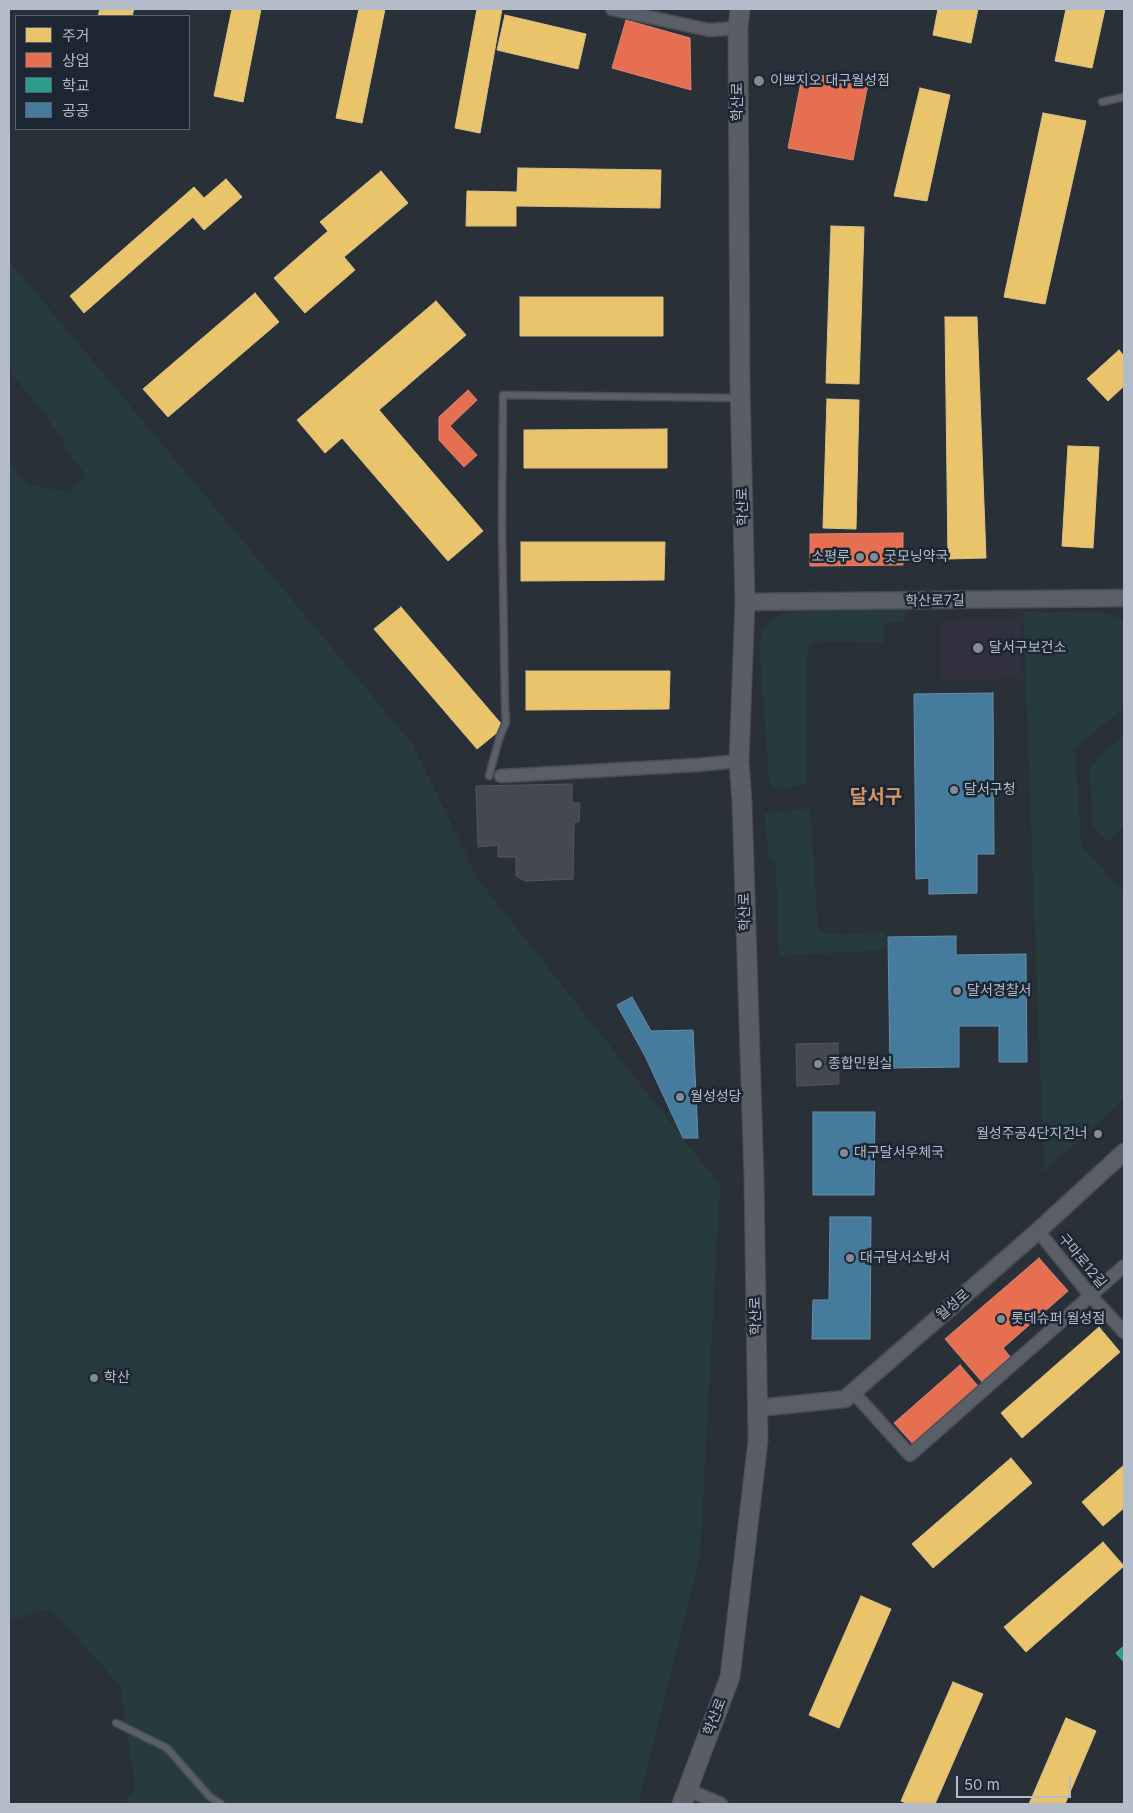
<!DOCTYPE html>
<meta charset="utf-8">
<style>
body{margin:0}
#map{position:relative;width:1133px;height:1813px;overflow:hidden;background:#2a3038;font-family:Inter,"Noto Sans KR",sans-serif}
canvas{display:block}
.frame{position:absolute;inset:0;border:10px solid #b4bcc9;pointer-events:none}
.legend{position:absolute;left:15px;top:15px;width:175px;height:115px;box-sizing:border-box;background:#1d2633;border:1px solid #59626f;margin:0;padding:6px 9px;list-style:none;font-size:15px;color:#b4bcc9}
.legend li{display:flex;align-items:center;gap:10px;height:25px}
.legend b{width:25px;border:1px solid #59626f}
.scale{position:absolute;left:956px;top:1776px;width:115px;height:22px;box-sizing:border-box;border:2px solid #b4bcc9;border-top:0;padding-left:6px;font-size:15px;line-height:18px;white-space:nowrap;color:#b4bcc9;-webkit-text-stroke:4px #1d2633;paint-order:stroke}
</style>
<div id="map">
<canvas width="1133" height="1813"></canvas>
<div class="frame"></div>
<ul class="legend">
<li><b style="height:14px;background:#e9c46a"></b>주거</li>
<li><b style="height:14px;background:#e76f51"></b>상업</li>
<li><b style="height:14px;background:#2a9d8f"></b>학교</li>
<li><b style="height:14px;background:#457b9d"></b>공공</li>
</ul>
<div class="scale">50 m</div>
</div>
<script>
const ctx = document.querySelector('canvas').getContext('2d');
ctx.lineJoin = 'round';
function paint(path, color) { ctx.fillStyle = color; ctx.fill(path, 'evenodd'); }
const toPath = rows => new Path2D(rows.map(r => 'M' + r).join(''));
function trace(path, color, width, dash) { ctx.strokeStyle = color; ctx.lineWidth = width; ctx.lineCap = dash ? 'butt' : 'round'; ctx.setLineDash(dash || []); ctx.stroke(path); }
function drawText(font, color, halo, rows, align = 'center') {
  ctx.font = font + ' Inter,"Noto Sans KR",sans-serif'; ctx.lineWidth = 5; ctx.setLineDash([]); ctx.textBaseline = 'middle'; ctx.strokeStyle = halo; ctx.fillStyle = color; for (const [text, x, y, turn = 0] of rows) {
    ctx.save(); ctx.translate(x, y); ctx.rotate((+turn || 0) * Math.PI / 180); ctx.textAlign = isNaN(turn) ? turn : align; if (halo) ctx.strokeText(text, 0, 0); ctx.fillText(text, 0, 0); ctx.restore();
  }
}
const medical = toPath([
 [1021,618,1021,638,1015,639,1015,657,1022,657,1022,678,942,680,941,620]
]);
const green = toPath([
 [9,261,412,743,478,879,720,1185,700,1557,638,1804,124,1804,135,1787,120,1686,51,1609,9,1620,9,463,29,484,67,492,87,476,75,462,43,411,9,371],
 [906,605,904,621,885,623,884,643,815,641,807,652,806,784,778,790,773,786,769,781,759,643,764,627,787,610],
 [1023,612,1102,612,1124,620,1124,708,1075,748,1081,845,1124,892,1124,1099,1044,1172],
 [1124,735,1124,825,1107,842,1092,826,1090,768,1100,756],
 [810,808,818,927,825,933,840,934,885,932,884,950,779,956,776,867,769,857,764,814]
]);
const homes = toPath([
 [100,9,134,9,132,16,98,16,100,9],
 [232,9,261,9,243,102,214,96,232,9],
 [359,9,385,9,362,123,336,118,359,9],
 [477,9,502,9,480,133,455,128,477,9],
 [938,9,978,9,971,43,933,35,938,9],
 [1066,9,1105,9,1092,68,1055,61,1066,9],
 [505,15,586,34,578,69,497,50,505,15],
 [920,88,950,95,927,201,894,196,920,88],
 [1043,113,1086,121,1045,304,1004,297,1043,113],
 [518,168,661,170,660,208,516,206,516,226,466,226,467,191,517,192,518,168],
 [381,171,408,203,344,257,355,270,305,313,274,278,328,231,320,222,381,171],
 [226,179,242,197,204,230,193,217,84,313,70,296,194,187,204,198,226,179],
 [831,226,864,227,859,384,826,383,831,226],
 [255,293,279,322,168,417,143,389,255,293],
 [520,297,663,297,663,336,520,336,520,297],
 [436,301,466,335,379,410,483,531,448,561,342,438,325,453,297,420,436,301],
 [945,317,977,317,986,558,948,559,945,317],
 [1119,350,1124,356,1124,386,1108,401,1087,379,1119,350],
 [827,399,859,400,856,529,823,528,827,399],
 [667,429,667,468,524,468,524,430,667,429],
 [1068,446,1099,447,1093,548,1062,546,1068,446],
 [521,542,665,542,664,580,521,581,521,542],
 [401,607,504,727,477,749,374,629,401,607],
 [526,671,670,671,669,709,526,710,526,671],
 [1099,1327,1120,1352,1022,1438,1001,1413,1099,1327],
 [1011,1458,1032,1483,933,1568,912,1544,1011,1458],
 [1124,1465,1124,1508,1103,1526,1082,1502,1124,1465],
 [1103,1542,1124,1566,1026,1652,1004,1627,1103,1542],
 [861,1596,891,1609,839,1728,809,1715,861,1596],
 [953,1682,983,1694,935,1804,908,1804,901,1801,953,1682],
 [1066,1718,1096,1731,1065,1804,1029,1804,1066,1718]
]);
const shops = toPath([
 [626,20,690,38,691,90,612,68,626,20],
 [803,72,868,84,853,160,788,148,803,72],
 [468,390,477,400,450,426,477,455,464,467,439,440,439,417,468,390],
 [903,533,903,565,810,566,810,534,903,533],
 [1039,1258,1068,1291,1003,1348,1012,1359,983,1383,945,1339,1039,1258],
 [960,1365,978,1386,913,1444,894,1423,960,1365]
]);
const schools = toPath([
 [1124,1646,1124,1662,1116,1653,1124,1646]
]);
const public = toPath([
 [993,693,994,854,977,854,977,893,929,894,929,878,916,879,914,694,993,693],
 [956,936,956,955,1026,954,1027,1062,999,1062,999,1026,959,1026,959,1067,890,1068,888,937,956,936],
 [632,997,651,1031,693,1030,698,1138,683,1138,645,1056,617,1005,632,997],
 [813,1112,875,1112,874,1195,813,1195,813,1112],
 [830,1217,871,1217,870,1339,812,1339,813,1300,829,1300,830,1217]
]);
const building = toPath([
 [572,784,572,803,580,803,579,822,574,822,573,879,525,881,516,876,516,857,498,857,498,845,478,847,476,786,572,784],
 [838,1043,839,1084,797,1086,796,1044,838,1043]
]);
const service = toPath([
 [1102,102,1124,97],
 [489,776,499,739,506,722,505,706,502,524,503,395,739,398],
 [116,1723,167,1748,210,1797,221,1804]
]);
const minor = toPath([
 [612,9,709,30,738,28],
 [501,776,697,765,739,761],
 [1038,1231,1091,1296,1124,1332],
 [853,1392,910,1455,1124,1266],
 [688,1790,721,1804]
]);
const tertiary = toPath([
 [745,602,1124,598],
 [758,1408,845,1399,1038,1231,1124,1152]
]);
const secondary = toPath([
 [682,1804,730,1677,758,1441,754,1179,742,802,739,761,745,602,740,386,738,28,740,9]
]);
const markers = [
 [759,81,6,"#848b96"],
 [860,557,5,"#848b96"],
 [874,557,5,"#848b96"],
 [978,648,6,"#848b96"],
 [954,790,5,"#848b96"],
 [957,991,5,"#848b96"],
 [818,1064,5,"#848b96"],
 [680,1097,5,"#848b96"],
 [1098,1134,5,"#848b96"],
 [844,1153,5,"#848b96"],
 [850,1258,5,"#848b96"],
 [1001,1319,5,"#848b96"],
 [94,1378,5,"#848b96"]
];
const poiNames = [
 ["이쁘지오 대구월성점",770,81],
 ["소평루",850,557,"right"],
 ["굿모닝약국",884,557],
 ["달서구보건소",989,648],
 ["달서구청",964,790],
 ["달서경찰서",967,991],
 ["종합민원실",828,1064],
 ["월성성당",690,1097],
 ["월성주공4단지건너",1088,1134,"right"],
 ["대구달서우체국",854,1153],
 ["대구달서소방서",860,1258],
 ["롯데슈퍼 월성점",1011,1319],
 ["학산",104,1378]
];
const streetNames = [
 ["학산로",738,102,-90],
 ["학산로",743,507,-91],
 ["학산로7길",935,601,-1],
 ["학산로",745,912,-91],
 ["구마로12길",1082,1261,50],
 ["월성로",953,1305,-41],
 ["학산로",756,1316,-91],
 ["학산로",715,1717,-69]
];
const districtNames = [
 ["달서구",876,797]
];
paint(medical, '#31303e');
paint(green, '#273a3e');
paint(homes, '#e9c46a');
trace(homes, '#d9c286', 1);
paint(shops, '#e76f51');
trace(shops, '#d88675', 1);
paint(schools, '#2a9d8f');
trace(schools, '#53a6a0', 1);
paint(public, '#457b9d');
trace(public, '#668eaa', 1);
paint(building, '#444950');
trace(building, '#52575f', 1);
trace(service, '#484c53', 9);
trace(minor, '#484c53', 15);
trace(tertiary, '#484c53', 19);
trace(secondary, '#484c53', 21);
trace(service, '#5a5e66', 6);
trace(minor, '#5a5e66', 12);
trace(tertiary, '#5a5e66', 16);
trace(secondary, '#595d64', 19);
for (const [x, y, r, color] of markers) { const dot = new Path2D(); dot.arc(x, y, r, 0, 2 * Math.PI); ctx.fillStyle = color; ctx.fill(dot); trace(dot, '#1d2633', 2); }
drawText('14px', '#b4bcc9', '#1d2633', poiNames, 'left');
drawText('14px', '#b4bcc9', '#1d2633', streetNames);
drawText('bold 19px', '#d59563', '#1d2633', districtNames);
</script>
